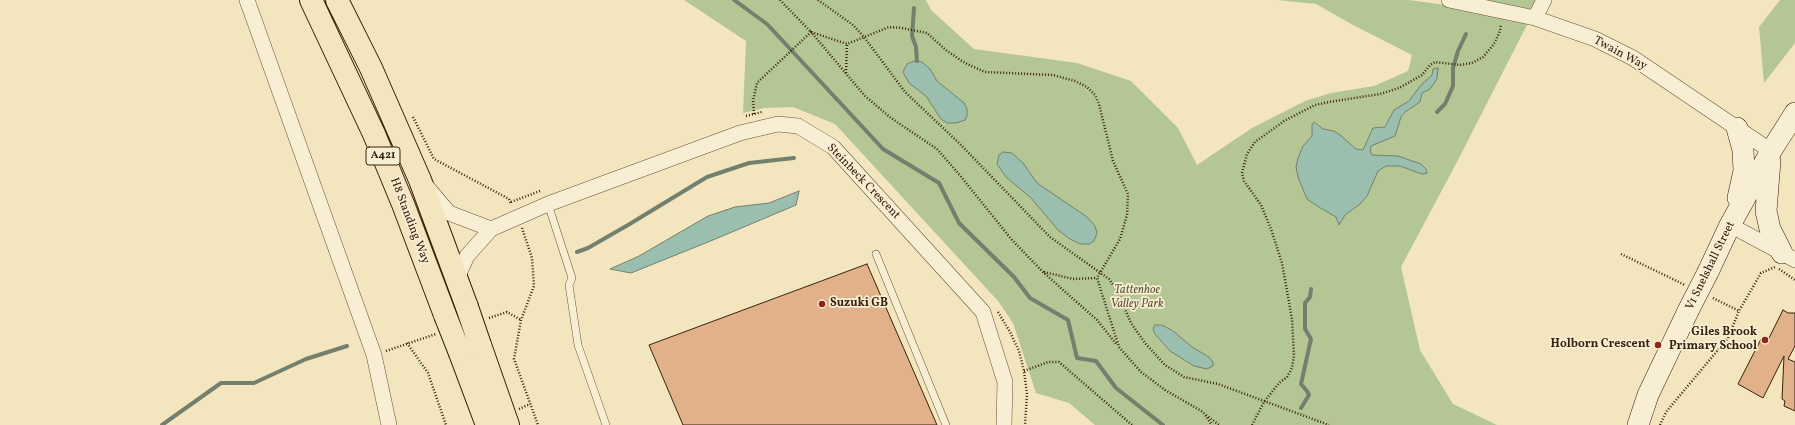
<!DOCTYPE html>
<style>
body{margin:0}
canvas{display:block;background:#f3e5bd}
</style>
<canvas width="1795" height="425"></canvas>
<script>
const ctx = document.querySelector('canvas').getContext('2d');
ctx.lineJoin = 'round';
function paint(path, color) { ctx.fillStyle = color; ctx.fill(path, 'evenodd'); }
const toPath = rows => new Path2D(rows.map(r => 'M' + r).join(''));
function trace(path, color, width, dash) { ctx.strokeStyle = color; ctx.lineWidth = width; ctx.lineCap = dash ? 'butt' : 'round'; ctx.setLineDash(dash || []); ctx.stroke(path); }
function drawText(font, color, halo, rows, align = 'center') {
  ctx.font = font + ' Vollkorn,serif'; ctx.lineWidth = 3.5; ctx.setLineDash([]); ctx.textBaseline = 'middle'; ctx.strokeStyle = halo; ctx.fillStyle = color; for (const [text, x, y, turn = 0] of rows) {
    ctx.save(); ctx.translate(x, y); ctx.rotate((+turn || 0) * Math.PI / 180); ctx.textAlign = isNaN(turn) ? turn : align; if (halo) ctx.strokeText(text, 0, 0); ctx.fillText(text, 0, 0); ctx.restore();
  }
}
const green = toPath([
 [684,0,926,0,931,10,974,49,1077,63,1131,81,1178,128,1197,165,1252,128,1305,101,1331,93,1374,86,1408,71,1412,55,1353,25,1316,4,1277,0,1409,0,1446,5,1447,0,1538,0,1531,17,1458,160,1401,267,1420,350,1453,404,1497,425,1095,425,1069,403,1036,393,1013,323,998,301,835,124,793,107,764,108,743,113,746,41],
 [1780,0,1795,0,1795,43,1764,83,1759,27]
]);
const water = toPath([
 [914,61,922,62,930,69,937,81,964,103,967,109,967,116,965,120,956,123,947,123,941,119,926,96,909,83,903,72,907,64,914,61],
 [1438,68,1437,79,1430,89,1422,93,1420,102,1405,112,1401,117,1395,136,1371,146,1370,151,1372,155,1398,156,1421,164,1426,169,1427,173,1422,174,1400,166,1386,166,1378,171,1367,196,1360,204,1345,215,1339,225,1336,217,1317,206,1307,199,1298,177,1296,167,1298,158,1303,146,1312,136,1312,125,1314,122,1323,129,1334,131,1340,135,1356,149,1363,150,1373,128,1385,127,1394,110,1409,101,1421,85,1432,75,1433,69,1438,68],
 [1003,152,1012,153,1023,163,1037,183,1087,217,1095,226,1097,233,1094,241,1089,244,1080,244,1070,239,1058,230,1031,198,1006,177,997,164,999,155,1003,152],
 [799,191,796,205,713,240,631,273,610,269,639,256,708,216,735,207,769,203,799,191],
 [1155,325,1162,325,1173,331,1192,347,1209,357,1213,362,1213,366,1207,369,1194,366,1170,351,1155,334,1153,329,1155,325]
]);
const stream = toPath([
 [734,0,767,24,883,149,939,183,959,223,1014,277,1030,298,1068,320,1077,358,1096,361,1116,388,1163,425],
 [914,8,912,36,916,47,917,61],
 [1437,112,1445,104,1453,86,1453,68,1458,51,1466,34],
 [577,252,588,248,628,225,707,177,749,163,794,158],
 [1301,408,1309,395,1307,391,1301,384,1311,339,1305,329,1305,303,1310,297,1311,289],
 [162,425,221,383,254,383,306,359,347,346]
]);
const building = toPath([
 [867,264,937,425,683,425,649,345,867,264],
 [1783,310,1788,313,1795,313,1795,346,1788,359,1795,362,1795,411,1784,406,1785,401,1782,399,1784,356,1763,398,1738,384,1761,339,1767,342,1783,310]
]);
const path = toPath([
 [780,0,811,32,847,44,889,27,902,28,927,33,947,51,965,63,985,72,1053,75,1075,81,1087,87,1095,95,1099,104,1113,161,1128,194,1127,215,1120,239,1097,278,1119,347,1141,372,1165,390,1203,412,1212,425],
 [818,0,853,25,864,37,905,92,960,144,1050,237,1109,279,1116,289,1131,323,1145,343,1165,365,1184,377,1218,384,1329,425],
 [846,73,847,44],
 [754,114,753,101,757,83,811,32,865,96,891,118,937,149,958,173,1012,240,1043,272,1097,320,1117,345],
 [746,116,762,112],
 [413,117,434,159,509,199,511,204],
 [511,202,540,191],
 [522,228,532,258,534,286,521,320,514,359,538,425],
 [1621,254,1685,285],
 [1779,269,1795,280],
 [1044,272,1073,279,1097,278],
 [1713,298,1739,311],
 [998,312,1010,332,1019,351,1024,371,1027,394,1025,425],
 [489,318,507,312,521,320],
 [407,343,428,373,446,425],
 [386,351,436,334],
 [1024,371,1048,362,1059,362,1132,425],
 [519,409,530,404],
 [1206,415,1219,425],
 [1252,425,1264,402,1279,383,1287,377,1292,368,1294,356,1292,319,1282,263,1271,229,1261,205,1244,181,1242,173,1247,154,1255,142,1284,121,1315,105,1329,102,1380,94,1399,88,1422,75,1430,65,1435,62,1460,65,1472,63,1483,57,1494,44,1500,31,1501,24],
 [1660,425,1666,412,1728,338,1739,311,1761,273,1775,267]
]);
const lane = toPath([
 [548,204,572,278,569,285,578,345,606,425],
 [876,254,946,425]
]);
const street = toPath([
 [247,0,374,355,389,425],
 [1449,0,1535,18,1595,39,1633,58,1771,151],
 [1535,18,1544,0],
 [427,187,449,213,491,229],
 [1730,225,1795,260],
 [457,278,467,256,491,229,548,204,740,133,778,124,798,126,833,147,983,312,1005,382,1004,425]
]);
const secondary = toPath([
 [1737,128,1743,150,1744,171,1738,198],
 [1770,161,1766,211,1770,229,1782,253],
 [1708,272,1730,225,1771,151,1795,113],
 [1638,425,1648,395,1688,311]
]);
const highway = toPath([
 [311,0,374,134,403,204,445,315],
 [337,0,371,68,420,180,467,307],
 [480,345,508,425],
 [460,353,487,425]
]);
const secondaryBridge = toPath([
 [1688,311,1708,272]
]);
const highwayBridge = toPath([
 [467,307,480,345],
 [445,315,460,353]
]);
const markers = [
 [822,304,4,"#8f2418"],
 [1765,340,4,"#8f2418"],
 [1658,345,4,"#8f2418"]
];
const shields = [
 [383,156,34]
];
const shieldNames = [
 ["A421",383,156]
];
const streetNames = [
 ["Twain Way",1620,54,28],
 ["Steinbeck Crescent",863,182,46],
 ["H8 Standing Way",409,221,69],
 ["V1 Snelshall Street",1711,266,-64]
];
const parkNames = [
 ["Tattenhoe",1137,291],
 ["Valley Park",1137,305]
];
const poiNames = [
 ["Suzuki GB",830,304,"left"],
 ["Giles Brook",1757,333],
 ["Primary School",1757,347],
 ["Holborn Crescent",1650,345]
];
paint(green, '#b5c695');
paint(water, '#9bbfaf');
trace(water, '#74806e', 1);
trace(stream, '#74806e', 4);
paint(building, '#e1b289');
trace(building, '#39220c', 1);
trace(lane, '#685338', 8);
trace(street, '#685338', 16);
trace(secondary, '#39220c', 22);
trace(highway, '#39220c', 24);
trace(path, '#39220c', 2.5, [1, 2]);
trace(lane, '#f7eed4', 7);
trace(street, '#f7eed4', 15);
trace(secondary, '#f7eed4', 21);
trace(highway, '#f3e5bd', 22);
trace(secondaryBridge, '#39220c', 22, []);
trace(highwayBridge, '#39220c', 24, []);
trace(secondaryBridge, '#f7eed4', 21);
trace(highwayBridge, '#f3e5bd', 22);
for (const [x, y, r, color] of markers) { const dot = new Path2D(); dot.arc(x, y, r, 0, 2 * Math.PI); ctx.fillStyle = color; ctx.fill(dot); trace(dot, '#f7eed4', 1.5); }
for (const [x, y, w] of shields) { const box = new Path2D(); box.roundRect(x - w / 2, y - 9, w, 18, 3); ctx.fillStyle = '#f7eed4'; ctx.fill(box); trace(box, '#39220c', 1); }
drawText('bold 11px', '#39220c', null, shieldNames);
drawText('12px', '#39220c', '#f7eed4', streetNames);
drawText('italic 12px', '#5e5335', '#f7eed4', parkNames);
drawText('bold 12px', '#39220c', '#f7eed4', poiNames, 'right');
</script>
